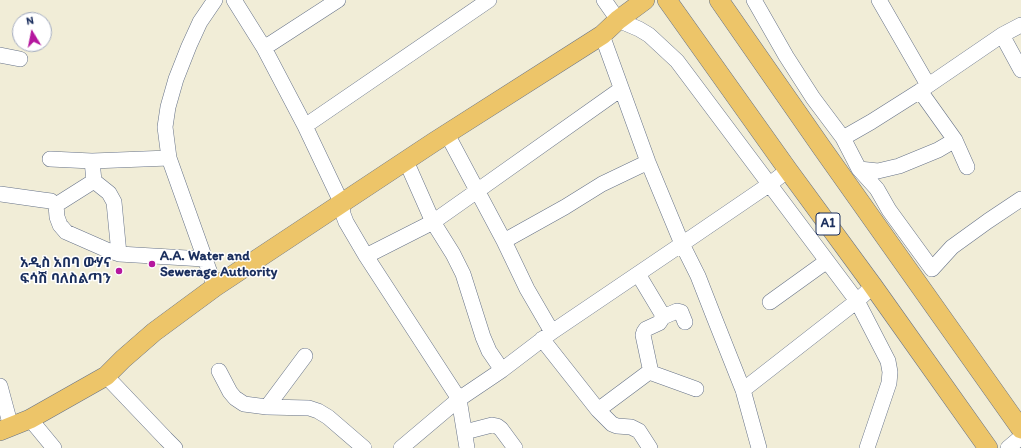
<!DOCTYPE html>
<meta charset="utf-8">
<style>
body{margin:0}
#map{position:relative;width:1021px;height:448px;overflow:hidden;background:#f1edd7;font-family:Itim,sans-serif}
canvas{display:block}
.north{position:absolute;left:12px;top:12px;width:40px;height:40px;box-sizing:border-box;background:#fff;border:1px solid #a4acbf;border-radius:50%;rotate:350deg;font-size:11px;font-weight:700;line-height:16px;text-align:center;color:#1b2f5e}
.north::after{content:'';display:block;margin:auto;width:14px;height:18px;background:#b5179e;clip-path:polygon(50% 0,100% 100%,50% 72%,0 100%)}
</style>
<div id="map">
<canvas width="1021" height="448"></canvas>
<div class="north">N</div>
</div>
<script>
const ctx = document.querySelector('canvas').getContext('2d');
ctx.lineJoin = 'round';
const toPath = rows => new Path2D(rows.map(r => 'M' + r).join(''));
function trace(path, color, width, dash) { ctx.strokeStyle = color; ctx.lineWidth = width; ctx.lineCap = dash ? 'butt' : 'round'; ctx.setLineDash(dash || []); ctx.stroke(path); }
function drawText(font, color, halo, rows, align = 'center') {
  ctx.font = font + ' Itim,"Noto Sans Ethiopic",sans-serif'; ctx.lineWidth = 3; ctx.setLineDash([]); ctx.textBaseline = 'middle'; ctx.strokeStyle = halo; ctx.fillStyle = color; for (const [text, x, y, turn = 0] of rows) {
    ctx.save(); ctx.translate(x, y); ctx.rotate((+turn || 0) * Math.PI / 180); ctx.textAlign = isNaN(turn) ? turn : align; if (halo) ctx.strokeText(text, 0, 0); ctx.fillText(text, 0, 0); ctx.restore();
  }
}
const minor = toPath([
 [234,0,264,48,305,126,342,204,343,214,346,222,366,256,459,399,467,448],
 [604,0,618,20,639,29,649,35,677,61,857,301,888,361,890,372,889,383,867,448],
 [754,0,786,56,813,98,843,138,859,169,877,189,889,210,932,269,952,247,988,221,1021,199],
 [879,0,928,85],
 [602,35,648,162,682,244,698,276,714,317,743,390,759,448],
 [1002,35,1021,70],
 [264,48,338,0],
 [0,55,20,59],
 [920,91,955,140,967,167],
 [305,126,489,0],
 [447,134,504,241,527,289,552,332],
 [843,138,871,122,920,91,1002,35,1021,25],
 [50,159,92,161,169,158],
 [92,161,94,181,109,193,114,202,119,254],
 [406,161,433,222,453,254,463,274,483,337,489,351,502,370],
 [859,169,878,171,899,166,938,150,955,140],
 [0,194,43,200,51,201,56,205],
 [56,205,57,217,60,225,66,232,107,250,119,254,204,259],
 [56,205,94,181],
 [504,241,565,207,602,184,648,162],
 [366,256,433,222,477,191,621,89],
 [638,274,662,314,663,317],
 [215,287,169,158,165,127,168,107,176,79,189,46,200,22,215,0],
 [770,302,827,261],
 [542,339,598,410,612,424,617,426,631,427,639,431,650,448],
 [219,371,230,392,235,398,244,404,267,407,309,408,318,411,328,417,364,448],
 [649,372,696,389],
 [106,376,166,439,175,448],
 [0,386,11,427],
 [743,390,857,301,873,286],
 [267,407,305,356],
 [598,410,649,372,650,368,643,335,644,332,646,329,659,323,663,317,677,311,681,312,685,322],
 [30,419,54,448],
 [465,432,492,425,497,426,501,429,515,448],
 [401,448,459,399,502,370,552,332,682,244,770,184,788,170],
 [1008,448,1021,437]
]);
const major = toPath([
 [667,0,788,170,873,286,988,448],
 [719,0,822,148,1021,429],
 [0,431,30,419,106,376,123,359,154,332,215,287,434,142,602,35,618,20,645,0]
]);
const markers = [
 [152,264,4,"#b5179e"],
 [119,271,4,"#b5179e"]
];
const shields = [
 [828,224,24]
];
const shieldNames = [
 ["A1",828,224]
];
const poiNames = [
 ["A.A. Water and",160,256],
 ["Sewerage Authority",160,272],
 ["አዲስ አበባ ውሃና",111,263,"right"],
 ["ፍሳሽ ባለስልጣን",111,279,"right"]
];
trace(minor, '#667288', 16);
trace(major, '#667288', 20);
trace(minor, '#fff', 15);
trace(major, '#edc569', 19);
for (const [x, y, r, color] of markers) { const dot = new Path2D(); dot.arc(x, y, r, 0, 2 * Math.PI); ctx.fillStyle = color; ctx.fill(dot); trace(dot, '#fff', 1.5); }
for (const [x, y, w] of shields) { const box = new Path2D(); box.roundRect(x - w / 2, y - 11, w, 22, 3); ctx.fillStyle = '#fff'; ctx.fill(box); trace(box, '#1b2f5e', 1); }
drawText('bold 13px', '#1b2f5e', null, shieldNames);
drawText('bold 14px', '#1b2f5e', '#fff', poiNames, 'left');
</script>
